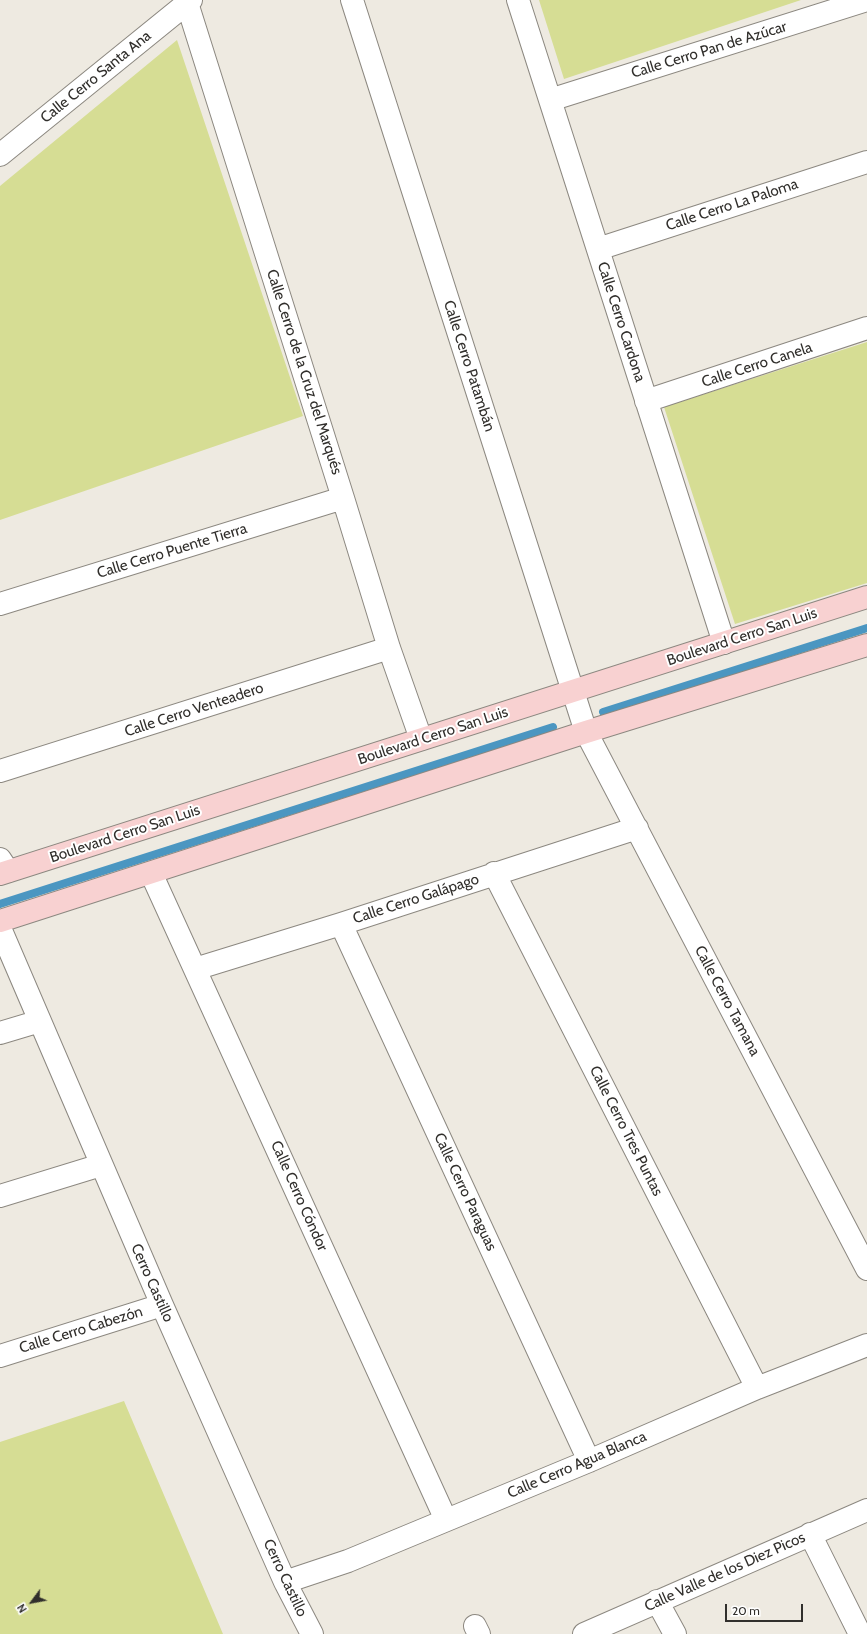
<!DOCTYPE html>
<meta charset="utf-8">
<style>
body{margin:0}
#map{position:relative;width:867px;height:1634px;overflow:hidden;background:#eeeae1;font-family:Cabin,sans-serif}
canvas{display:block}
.north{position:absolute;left:12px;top:1582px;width:40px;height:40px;-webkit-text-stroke:3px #fff;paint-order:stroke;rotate:238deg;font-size:11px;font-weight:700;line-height:16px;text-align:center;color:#312f2c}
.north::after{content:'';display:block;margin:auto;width:14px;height:18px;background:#312f2c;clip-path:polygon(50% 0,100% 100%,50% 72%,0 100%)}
.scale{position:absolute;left:725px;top:1604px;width:78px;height:18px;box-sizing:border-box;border:2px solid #312f2c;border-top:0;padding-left:5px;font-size:12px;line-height:14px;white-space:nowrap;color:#312f2c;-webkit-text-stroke:3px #fff;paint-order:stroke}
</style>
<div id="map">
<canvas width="867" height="1634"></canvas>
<div class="north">N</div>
<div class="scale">20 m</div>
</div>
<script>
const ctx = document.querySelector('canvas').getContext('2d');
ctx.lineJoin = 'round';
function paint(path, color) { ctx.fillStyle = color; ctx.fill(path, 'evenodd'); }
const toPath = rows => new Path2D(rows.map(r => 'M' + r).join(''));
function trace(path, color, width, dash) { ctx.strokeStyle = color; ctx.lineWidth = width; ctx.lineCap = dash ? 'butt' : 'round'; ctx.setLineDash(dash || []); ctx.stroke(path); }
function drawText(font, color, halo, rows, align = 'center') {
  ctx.font = font + ' Cabin,sans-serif'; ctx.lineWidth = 4; ctx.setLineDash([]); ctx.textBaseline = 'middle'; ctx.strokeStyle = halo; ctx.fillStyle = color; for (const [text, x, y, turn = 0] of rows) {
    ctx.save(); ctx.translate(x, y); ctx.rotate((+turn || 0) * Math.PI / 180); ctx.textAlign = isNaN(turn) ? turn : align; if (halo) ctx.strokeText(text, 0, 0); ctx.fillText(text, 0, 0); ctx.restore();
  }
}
const green = toPath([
 [539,0,801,0,564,79],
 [177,40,303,416,0,520,0,186],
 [867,342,867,583,735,624,664,407],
 [124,1401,223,1634,0,1634,0,1442]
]);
const stream = toPath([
 [603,712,867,628],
 [0,904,553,727]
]);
const street = toPath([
 [352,0,586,732,867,1269],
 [518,0,724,643],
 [187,3,343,498,389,648,421,739],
 [550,100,867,0],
 [0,155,191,0],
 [598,249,867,162],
 [646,401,867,328],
 [0,604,343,498],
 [0,771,389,648],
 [0,859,8,871],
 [151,873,446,1520],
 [494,873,757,1388],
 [341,924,589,1461],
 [0,928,162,1305,285,1582,312,1634],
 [195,969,341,924,637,828],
 [0,1033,40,1021],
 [0,1196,101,1165],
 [0,1356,162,1305],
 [810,1534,860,1634],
 [285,1582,348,1561,589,1461,757,1388,867,1345],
 [657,1601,675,1634],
 [475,1626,479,1634],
 [584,1634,867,1510]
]);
const secondary = toPath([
 [0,874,867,597],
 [0,921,586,732,867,645]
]);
const streetNames = [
 ["Calle Cerro Pan de Azúcar",709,50,-17],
 ["Calle Cerro Santa Ana",96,77,-39],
 ["Calle Cerro La Paloma",732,205,-18],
 ["Calle Cerro Cardona",621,322,72],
 ["Calle Cerro Canela",757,365,-18],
 ["Calle Cerro Patambán",469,366,72],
 ["Calle Cerro de la Cruz del Marqués",304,372,72],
 ["Calle Cerro Puente Tierra",172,551,-17],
 ["Boulevard Cerro San Luis",742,637,-18],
 ["Calle Cerro Venteadero",194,710,-18],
 ["Boulevard Cerro San Luis",433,736,-18],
 ["Boulevard Cerro San Luis",125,834,-18],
 ["Calle Cerro Galápago",416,899,-18],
 ["Calle Cerro Tamana",727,1001,62],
 ["Calle Cerro Tres Puntas",626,1131,63],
 ["Calle Cerro Paraguas",465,1192,65],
 ["Calle Cerro Cóndor",299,1196,66],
 ["Cerro Castillo",152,1283,66],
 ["Calle Cerro Cabezón",81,1330,-17],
 ["Calle Cerro Agua Blanca",577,1465,-23],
 ["Calle Valle de los Diez Picos",725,1572,-24],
 ["Cerro Castillo",285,1578,65]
];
paint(green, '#d6dd94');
trace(stream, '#4b96c1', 8);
trace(street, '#8c8880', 24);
trace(secondary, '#8c8880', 24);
trace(street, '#fff', 22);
trace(secondary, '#f8d1d1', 22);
drawText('15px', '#312f2c', '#fff', streetNames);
</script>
